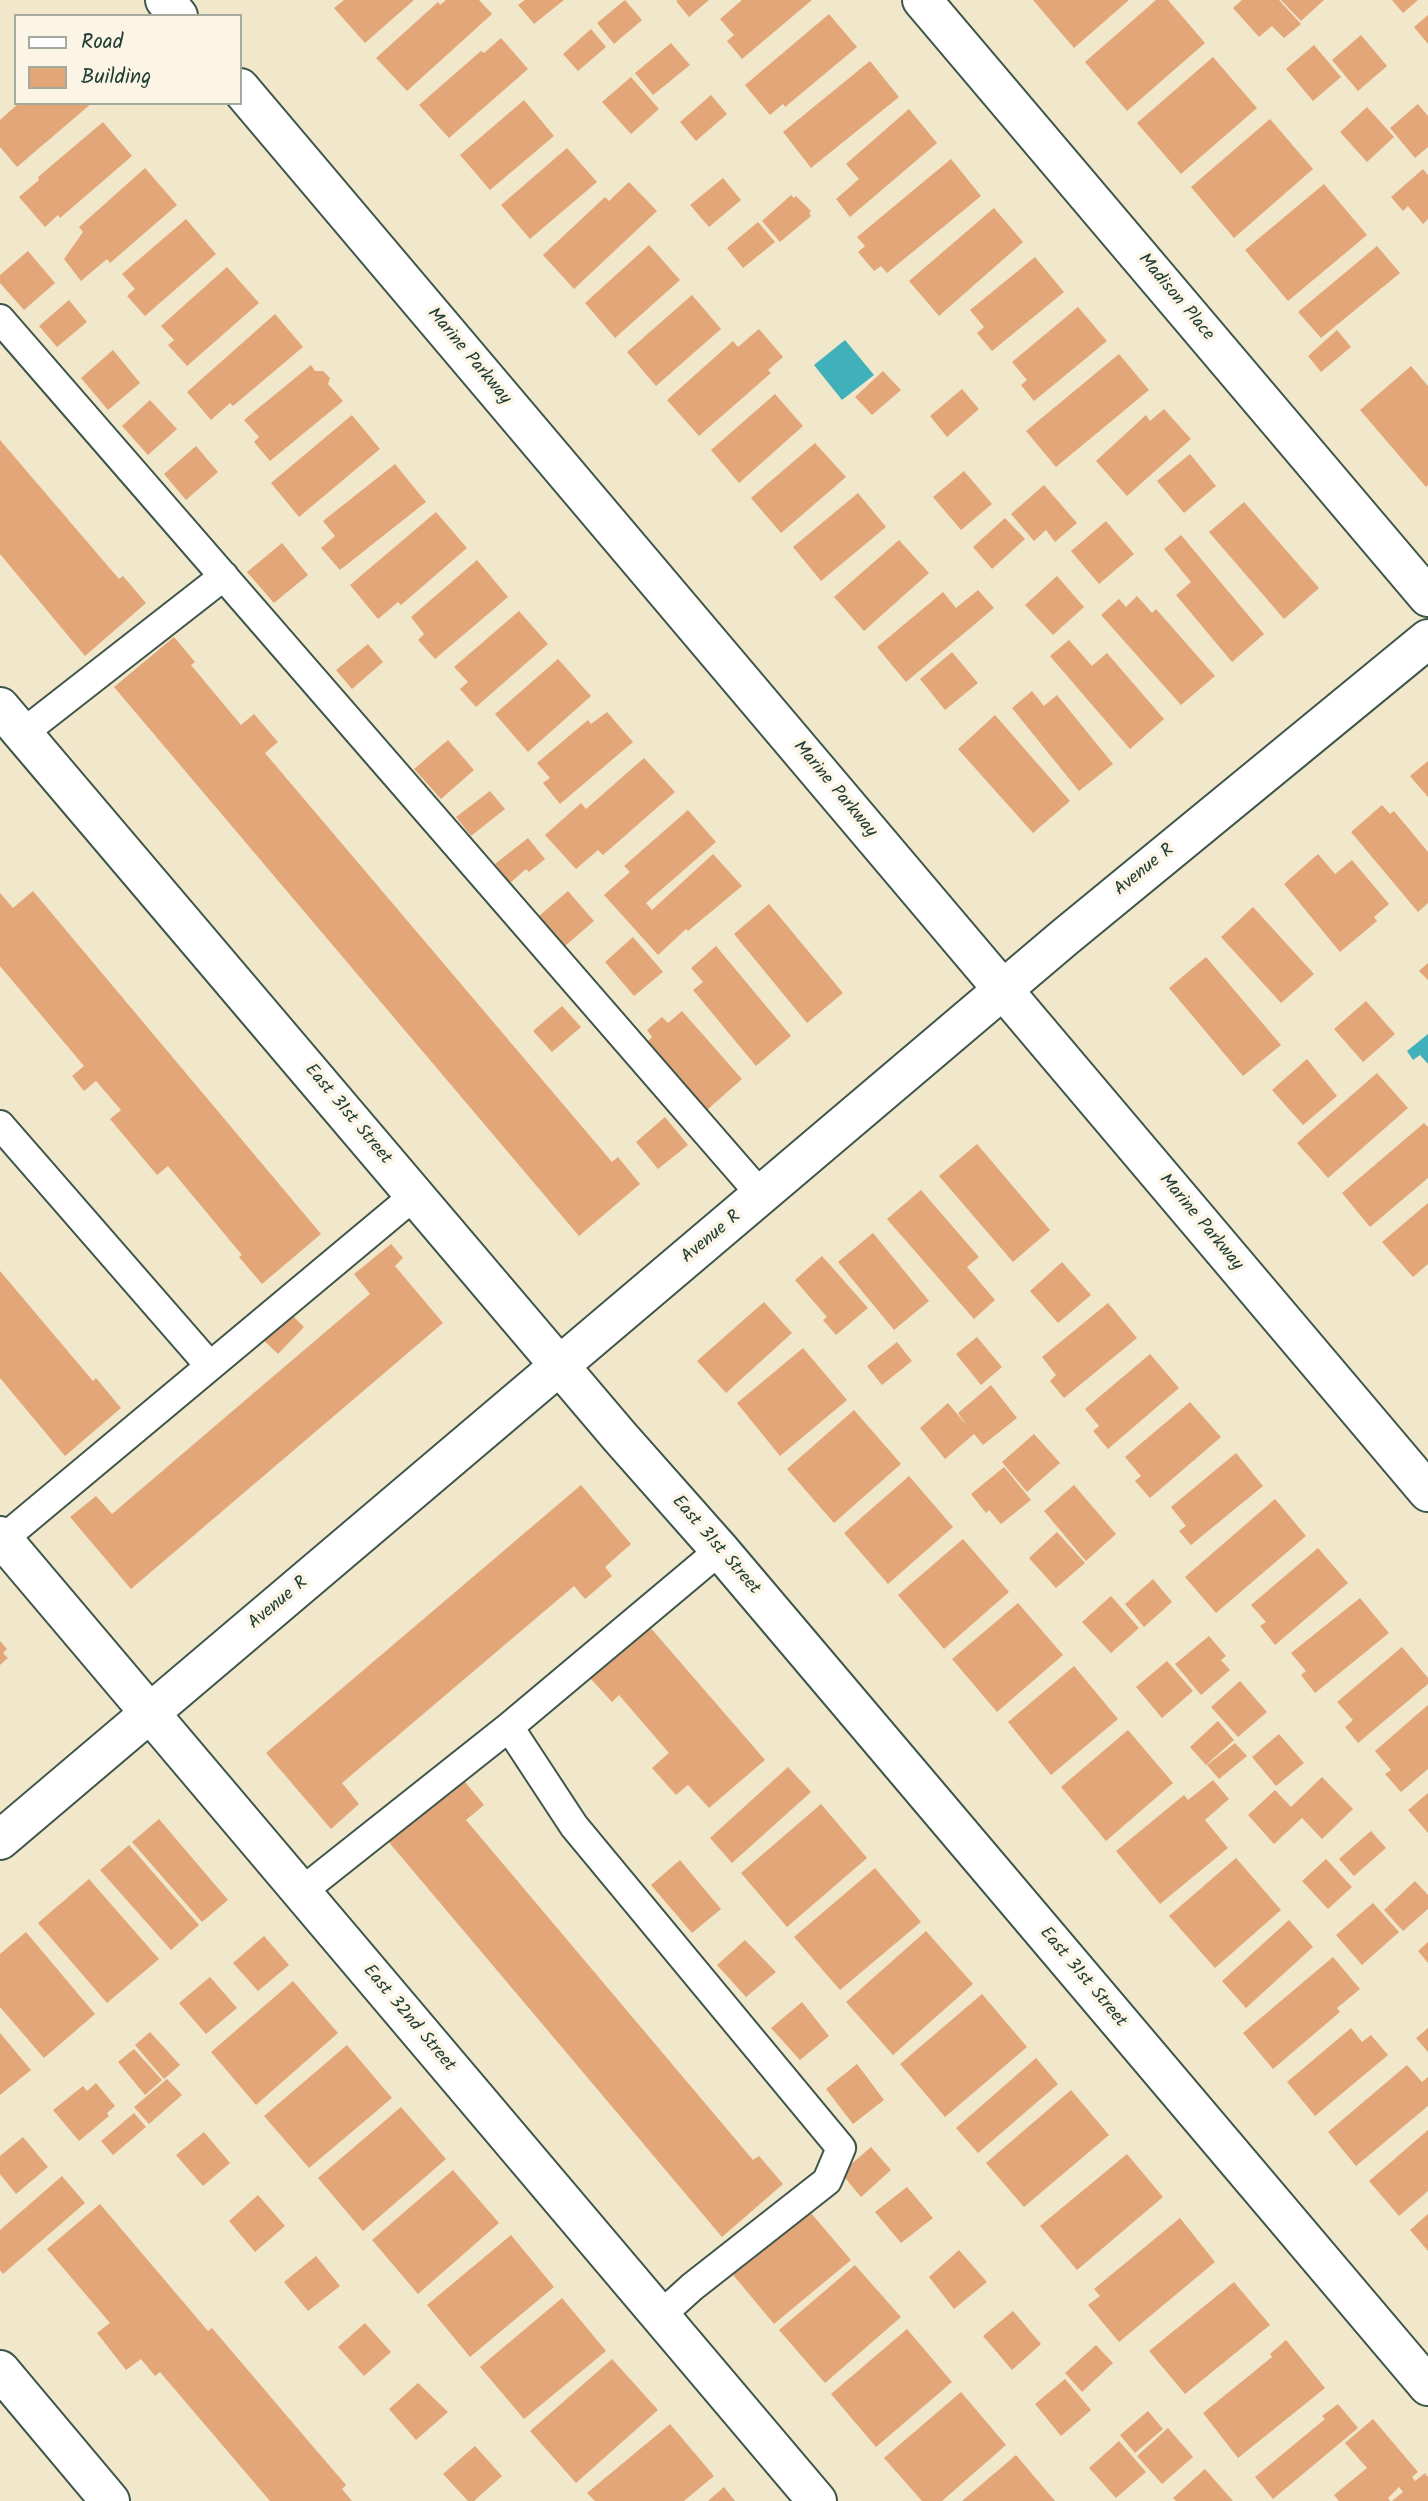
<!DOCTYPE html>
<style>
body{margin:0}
#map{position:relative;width:1428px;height:2501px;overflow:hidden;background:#f1e7ca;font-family:Kalam,sans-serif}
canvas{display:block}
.legend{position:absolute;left:14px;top:14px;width:228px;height:91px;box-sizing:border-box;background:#fcf5e5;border:2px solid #a4ab9e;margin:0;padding:9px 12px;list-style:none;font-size:21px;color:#1f3d34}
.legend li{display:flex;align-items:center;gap:14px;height:35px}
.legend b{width:35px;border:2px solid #a4ab9e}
</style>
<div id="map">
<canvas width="1428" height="2501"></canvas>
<ul class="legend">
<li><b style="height:9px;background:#fff"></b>Road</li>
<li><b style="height:19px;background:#e3a678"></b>Building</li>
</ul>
</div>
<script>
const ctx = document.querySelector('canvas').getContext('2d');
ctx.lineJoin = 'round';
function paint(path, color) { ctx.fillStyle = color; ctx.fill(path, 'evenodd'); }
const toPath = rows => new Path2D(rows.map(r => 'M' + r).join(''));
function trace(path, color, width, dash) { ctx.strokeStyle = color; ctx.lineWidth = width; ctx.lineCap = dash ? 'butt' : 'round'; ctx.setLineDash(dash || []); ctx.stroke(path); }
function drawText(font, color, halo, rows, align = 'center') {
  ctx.font = font + ' Kalam,sans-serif'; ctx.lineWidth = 7; ctx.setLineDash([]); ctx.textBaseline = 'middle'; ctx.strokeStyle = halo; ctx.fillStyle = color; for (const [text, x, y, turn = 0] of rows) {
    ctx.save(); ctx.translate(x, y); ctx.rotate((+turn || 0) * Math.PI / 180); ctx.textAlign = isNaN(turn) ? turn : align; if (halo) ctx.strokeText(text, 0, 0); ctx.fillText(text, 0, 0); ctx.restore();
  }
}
const water = toPath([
 [845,340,874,375,842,400,814,365],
 [1428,1034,1428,1064,1420,1055,1413,1060,1407,1051]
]);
const building = toPath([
 [344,0,414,0,365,43,334,8],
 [446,0,479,0,492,14,407,91,376,58,438,2,440,5],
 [525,0,564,0,534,24,518,5],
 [625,0,642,20,614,44,597,23],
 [678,0,709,0,689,17,676,1],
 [742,0,812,0,742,59,727,41,734,35,720,19],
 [1033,0,1129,0,1074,48],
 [1156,0,1168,0,1205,43,1127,111,1085,62],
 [1242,0,1279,0,1301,24,1284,38,1272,26,1259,37,1233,8],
 [1281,0,1324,0,1301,21],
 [1392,0,1418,0,1403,13],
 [829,14,857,47,785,107,783,104,770,115,745,85],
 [1428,15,1428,44,1414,27],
 [591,29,606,47,578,71,563,54],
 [1361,35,1387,66,1358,91,1332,60],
 [501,38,528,69,449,138,419,105,481,51,484,53],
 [671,43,690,65,653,95,635,73],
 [1314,45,1341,77,1313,101,1286,69],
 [1213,57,1257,108,1181,174,1137,123],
 [870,61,899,97,811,168,783,132],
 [631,77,659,109,631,134,602,102],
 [711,95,727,114,696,141,680,122],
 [524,100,554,136,490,190,460,155],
 [19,103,92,103,17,167,0,147,0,120],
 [1418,104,1428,116,1428,147,1415,158,1390,128],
 [1367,107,1394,137,1367,162,1340,132],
 [909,109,937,143,850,217,836,199,859,179,846,164],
 [1270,119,1313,169,1234,238,1191,187],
 [103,122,132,156,60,218,58,215,45,227,19,197,39,180,38,177],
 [567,148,597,182,530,239,501,205],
 [951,159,981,196,887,273,881,266,874,271,858,252,865,246,857,237],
 [145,168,177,205,110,263,107,259,81,281,64,259,83,232,79,227],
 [1423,169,1428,175,1428,219,1423,224,1408,206,1403,211,1391,197],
 [723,178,741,200,709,227,690,205],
 [629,182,657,211,574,289,543,255,605,197,609,201],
 [1324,184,1367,235,1288,301,1245,250],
 [791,195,794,198,796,196,811,211,809,213,811,216,780,242,762,221],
 [994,208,1023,242,939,316,909,281],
 [186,219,216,254,145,316,127,296,135,289,122,274],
 [758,222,775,242,743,268,727,248],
 [649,245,680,280,615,338,585,303],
 [1377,246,1400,273,1321,338,1298,312],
 [28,251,55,283,24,310,0,283,0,275],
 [1035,257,1064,292,992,351,977,333,984,327,970,310],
 [227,267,259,303,187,366,168,345,174,340,161,326],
 [692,295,721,329,656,386,627,352],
 [69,300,87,322,57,347,39,326],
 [1078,307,1107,341,1034,401,1021,385,1027,380,1012,362],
 [275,314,303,347,233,406,230,403,211,420,187,392],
 [759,329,783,357,768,370,771,373,699,436,667,400,733,341,738,347],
 [1337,330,1351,347,1321,372,1308,356],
 [113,350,140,383,108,410,81,378],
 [1119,354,1149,390,1056,467,1026,431],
 [311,365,315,371,323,371,330,378,328,384,343,401,270,461,254,442,259,437,244,420],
 [1411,366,1428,386,1428,485,1426,487,1360,410],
 [883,371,901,390,872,415,855,397],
 [962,389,979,409,947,437,930,416],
 [775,394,803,426,739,483,711,450],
 [150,400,177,429,148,455,122,426],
 [1164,409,1191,439,1127,496,1096,461,1146,415,1150,421],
 [352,415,380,449,299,517,271,483],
 [0,440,119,579,123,576,146,603,85,656,0,554],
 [815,443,846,477,781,533,751,498],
 [196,446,218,472,186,500,164,474],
 [1190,454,1216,486,1184,513,1157,481],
 [395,464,426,502,340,570,321,548,335,536,323,521],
 [964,471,992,504,961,530,933,497],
 [1044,485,1077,523,1055,542,1046,530,1034,541,1011,514],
 [858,493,886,527,821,581,793,547],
 [1244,502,1319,588,1284,619,1209,532],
 [436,512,467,548,401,605,398,602,378,619,350,585],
 [1005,518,1025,539,992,569,973,547],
 [1106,521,1134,554,1099,584,1071,551],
 [1181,535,1264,634,1232,662,1176,595,1191,582,1164,549],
 [899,540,929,573,864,631,834,597],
 [282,543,308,575,274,603,247,572],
 [477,560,508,597,435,659,418,640,424,634,411,617],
 [1057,576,1084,607,1053,635,1025,605],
 [978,590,994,608,906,682,877,647,943,592,956,608],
 [1137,596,1152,613,1156,609,1215,676,1181,705,1101,615,1119,599,1126,607],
 [519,611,548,644,476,707,460,689,468,682,454,667],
 [174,637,195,662,191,665,241,725,254,714,278,742,265,753,612,1162,618,1157,640,1184,579,1236,114,687],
 [1069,640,1092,666,1107,653,1164,719,1130,749,1050,656],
 [368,644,383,662,352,689,336,670],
 [952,652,978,683,945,710,920,679],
 [558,659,591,696,528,752,495,714],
 [1032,691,1044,706,1057,695,1113,764,1079,791,1012,708],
 [607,712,633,742,560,804,543,783,550,778,537,763,588,720,591,724],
 [995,715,1070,801,1033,833,958,749],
 [448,740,474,770,441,799,414,769],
 [644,758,675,792,603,855,598,850,576,869,545,835,581,803,586,809],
 [1428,761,1428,797,1410,776],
 [490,791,505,809,471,836,456,817],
 [1382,805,1390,814,1394,811,1428,852,1428,903,1418,912,1351,832],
 [688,810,716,842,646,903,652,910,713,854,742,886,688,931,686,929,658,955,604,895,630,872,624,866],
 [528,838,545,859,529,872,526,869,510,883,495,864],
 [1318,854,1335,874,1352,860,1389,904,1374,917,1377,921,1340,952,1284,884],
 [33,891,321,1234,262,1284,239,1257,242,1255,168,1166,157,1175,110,1119,121,1110,96,1081,84,1091,72,1076,84,1066,0,966,0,893,13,908],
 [568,891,594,921,565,946,539,916],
 [769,904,843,993,807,1023,734,934],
 [1253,907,1314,974,1281,1003,1221,937],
 [633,937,663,972,634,996,605,962],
 [716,946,791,1036,756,1066,693,990,703,982,691,968],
 [1206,957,1281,1045,1243,1076,1169,988],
 [1428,963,1428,980,1419,971],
 [1366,1001,1395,1034,1363,1062,1334,1029],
 [562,1006,581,1027,552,1052,533,1031],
 [682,1011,742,1079,707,1110,647,1042,652,1037,647,1030,662,1017,668,1023],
 [1307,1059,1337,1096,1303,1125,1272,1090],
 [1377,1073,1408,1108,1328,1178,1297,1143],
 [665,1117,688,1145,658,1169,636,1142],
 [1424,1123,1428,1127,1428,1178,1370,1227,1342,1193],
 [977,1144,1050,1230,1013,1262,939,1176],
 [921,1190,979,1257,967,1267,995,1300,974,1319,887,1219],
 [1428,1203,1428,1264,1413,1277,1382,1242],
 [873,1233,929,1301,894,1330,838,1262],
 [391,1244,403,1258,395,1266,443,1323,131,1589,70,1517,96,1496,112,1514,256,1391,370,1294,354,1274],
 [822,1256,868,1308,836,1335,823,1320,827,1317,795,1280],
 [1062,1262,1091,1295,1058,1323,1030,1291],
 [0,1271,93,1381,96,1378,121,1408,65,1456,0,1378],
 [764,1302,792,1333,726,1393,697,1361],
 [1108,1303,1137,1338,1064,1398,1050,1381,1056,1375,1042,1357],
 [285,1308,304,1327,278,1354,258,1335],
 [977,1337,1002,1367,981,1385,956,1354],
 [897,1342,912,1361,882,1385,867,1366],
 [803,1348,847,1400,780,1456,737,1403],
 [1150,1354,1179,1388,1108,1449,1093,1431,1099,1426,1085,1409],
 [991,1385,1017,1418,983,1445,974,1434,945,1459,920,1428,948,1403,968,1427,958,1413],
 [1190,1402,1221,1437,1150,1498,1135,1481,1141,1476,1125,1457],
 [854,1410,901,1464,834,1523,787,1469],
 [1034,1434,1060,1463,1027,1492,1002,1462],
 [1236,1453,1263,1486,1191,1545,1179,1531,1186,1526,1171,1507],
 [1004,1467,1031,1500,1001,1524,989,1510,986,1513,971,1494],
 [909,1476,953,1527,888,1584,844,1533],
 [581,1485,631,1544,605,1567,612,1576,585,1599,574,1586,342,1783,359,1804,331,1829,266,1753],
 [1074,1485,1116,1534,1086,1561,1044,1511],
 [1275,1499,1306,1536,1216,1613,1185,1577],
 [1057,1532,1085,1563,1056,1588,1029,1558],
 [963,1539,1009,1592,944,1649,898,1595],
 [1318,1548,1348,1583,1275,1645,1260,1626,1266,1622,1251,1605],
 [1153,1579,1172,1602,1144,1627,1125,1604],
 [1111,1596,1139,1628,1111,1653,1082,1622],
 [1360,1598,1389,1633,1315,1693,1301,1675,1306,1671,1291,1653],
 [1018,1603,1063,1655,997,1712,952,1659],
 [649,1626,765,1760,709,1808,688,1785,676,1795,652,1768,669,1753,619,1695,612,1702,590,1678],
 [1209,1636,1226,1656,1221,1660,1230,1670,1201,1695,1175,1664],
 [0,1641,7,1649,3,1653,8,1658,0,1665],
 [1402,1647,1428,1678,1428,1684,1358,1743,1345,1727,1353,1720,1337,1702],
 [1167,1661,1193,1691,1162,1718,1136,1687],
 [1074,1666,1118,1719,1051,1775,1008,1722],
 [1240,1681,1267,1712,1238,1737,1211,1707],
 [1428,1705,1428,1769,1401,1792,1385,1774,1391,1770,1375,1751],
 [1218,1721,1234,1740,1206,1765,1190,1747],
 [1128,1730,1173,1783,1106,1841,1061,1787],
 [1279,1734,1304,1763,1276,1786,1252,1757],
 [1235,1743,1247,1756,1219,1779,1207,1765],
 [788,1767,811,1792,732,1863,710,1838],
 [461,1777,484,1805,466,1820,753,2160,759,2156,783,2184,722,2237,387,1840],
 [1322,1777,1353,1809,1322,1839,1302,1818,1274,1844,1248,1815,1275,1790,1291,1807],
 [1213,1780,1229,1799,1205,1820,1228,1848,1160,1904,1116,1851,1184,1795,1188,1800],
 [1428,1793,1428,1833,1408,1810],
 [821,1804,867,1858,787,1927,741,1873],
 [159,1819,228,1900,202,1922,132,1842],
 [1371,1831,1386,1848,1354,1876,1339,1859],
 [129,1845,199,1925,171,1950,100,1870],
 [1236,1858,1281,1910,1215,1968,1169,1916],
 [1326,1859,1352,1887,1328,1909,1302,1881],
 [680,1860,721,1909,692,1933,651,1885],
 [875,1868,921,1922,840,1990,794,1937],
 [89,1879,159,1959,107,2003,38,1923],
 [1415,1881,1428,1895,1428,1909,1403,1931,1384,1910],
 [1373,1903,1399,1932,1362,1965,1336,1935],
 [1289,1920,1313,1947,1246,2008,1222,1981],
 [926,1931,973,1984,893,2055,846,2002],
 [26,1932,95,2014,44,2058,0,2007,0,1954],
 [264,1936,289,1965,258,1991,233,1963],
 [745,1940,776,1972,746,1997,717,1965],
 [1428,1942,1428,1963,1418,1951],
 [1333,1957,1360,1989,1337,2008,1340,2012,1273,2069,1243,2033],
 [210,1977,237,2008,206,2034,179,2003],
 [293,1981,338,2033,256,2105,211,2052],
 [982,1994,1027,2047,945,2117,900,2064],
 [802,2002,829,2036,800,2060,771,2028],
 [1351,2028,1362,2042,1371,2035,1388,2055,1315,2116,1287,2082],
 [1428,2028,1428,2052,1416,2038],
 [150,2032,180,2065,164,2079,135,2045],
 [0,2033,31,2070,0,2095],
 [347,2045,392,2098,309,2168,264,2116],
 [134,2049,162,2080,145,2095,118,2062],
 [1036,2058,1058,2084,978,2153,956,2128],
 [857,2064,884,2100,853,2124,826,2089],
 [1407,2065,1422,2082,1428,2077,1428,2106,1356,2166,1328,2132],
 [167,2079,182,2095,149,2124,134,2107],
 [96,2083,115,2106,107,2113,109,2116,79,2141,53,2110,83,2086,87,2091],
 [1071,2090,1109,2135,1024,2207,986,2163],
 [401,2107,446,2159,363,2231,318,2178],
 [134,2113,146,2127,113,2155,101,2141],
 [1428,2130,1428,2191,1399,2216,1369,2181],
 [204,2132,230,2163,203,2186,176,2155],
 [23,2137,48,2167,16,2194,0,2174,0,2156],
 [871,2147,891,2170,861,2197,841,2173],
 [1127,2154,1163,2197,1077,2270,1040,2226],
 [453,2170,499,2223,418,2294,372,2240],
 [62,2176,85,2203,3,2274,0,2270,0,2230],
 [907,2187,933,2218,901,2243,875,2212],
 [258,2195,285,2226,255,2252,229,2221],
 [100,2204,208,2331,212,2328,292,2422,346,2485,342,2489,352,2501,270,2501,160,2372,155,2376,141,2359,126,2370,97,2333,110,2323,47,2249],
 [805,2206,851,2260,774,2324,729,2270],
 [1428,2214,1428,2251,1410,2230],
 [1180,2218,1215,2262,1119,2342,1088,2305,1100,2296,1094,2289],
 [511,2235,554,2287,470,2357,427,2305],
 [959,2250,987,2282,954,2309,929,2277],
 [316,2256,340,2286,308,2311,284,2282],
 [855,2265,901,2317,825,2383,779,2330],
 [1234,2282,1270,2325,1185,2394,1149,2351],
 [562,2298,606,2351,524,2419,480,2367],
 [1013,2311,1041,2344,1012,2370,983,2336],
 [365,2323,391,2352,364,2376,338,2347],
 [907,2329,952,2382,876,2447,831,2394],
 [1286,2340,1325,2388,1238,2458,1203,2413,1272,2357,1270,2354],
 [1096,2345,1113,2363,1082,2392,1065,2373],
 [612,2359,658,2410,576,2483,530,2431],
 [1065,2379,1091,2410,1061,2436,1035,2404],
 [418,2383,448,2412,416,2440,389,2409],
 [961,2392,1006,2445,942,2501,922,2501,884,2458],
 [1338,2404,1358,2428,1273,2499,1255,2477,1325,2419,1322,2416],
 [1148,2411,1163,2429,1135,2453,1120,2435],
 [1373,2419,1418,2472,1412,2477,1415,2481,1425,2473,1428,2477,1428,2501,1392,2501,1403,2492,1399,2487,1388,2498,1390,2501,1339,2501,1334,2495,1367,2468,1345,2443],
 [670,2424,714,2476,684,2501,595,2501,587,2493],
 [1168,2428,1193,2457,1162,2484,1137,2456],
 [1119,2441,1146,2472,1116,2498,1089,2468],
 [475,2446,502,2476,474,2501,468,2501,443,2474],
 [1016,2455,1055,2501,962,2501],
 [1205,2469,1233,2501,1176,2501,1173,2498],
 [724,2487,735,2501,708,2501]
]);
const lane = toPath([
 [0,319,762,1196],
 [23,733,224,576],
 [0,1125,210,1366],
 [3,1539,415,1195],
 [509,1727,574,1826,841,2148,827,2181,692,2287,660,2316],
 [301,1892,509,1727,720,1550]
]);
const street = toPath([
 [165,0,178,16],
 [922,0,1428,597],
 [240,88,1428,1492],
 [0,707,620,1437,720,1550,1428,2386],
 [0,1536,817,2501],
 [0,1840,1065,937,1428,639],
 [0,2370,110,2501]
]);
const streetNames = [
 ["Madison Place",1175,298,50],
 ["Marine Parkway",468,357,50],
 ["Marine Parkway",834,790,50],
 ["Avenue R",1145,871,-39],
 ["East 31st Street",347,1115,50],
 ["Marine Parkway",1200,1223,50],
 ["Avenue R",712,1238,-40],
 ["East 31st Street",715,1546,49],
 ["Avenue R",279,1604,-40],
 ["East 31st Street",1082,1978,50],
 ["East 32nd Street",408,2019,50]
];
paint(water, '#40b0bb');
paint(building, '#e3a678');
trace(lane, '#3e564a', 32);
trace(street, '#3e564a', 42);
trace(lane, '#fff', 28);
trace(street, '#fff', 38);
drawText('18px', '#1f3d34', '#fcf5e5', streetNames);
</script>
